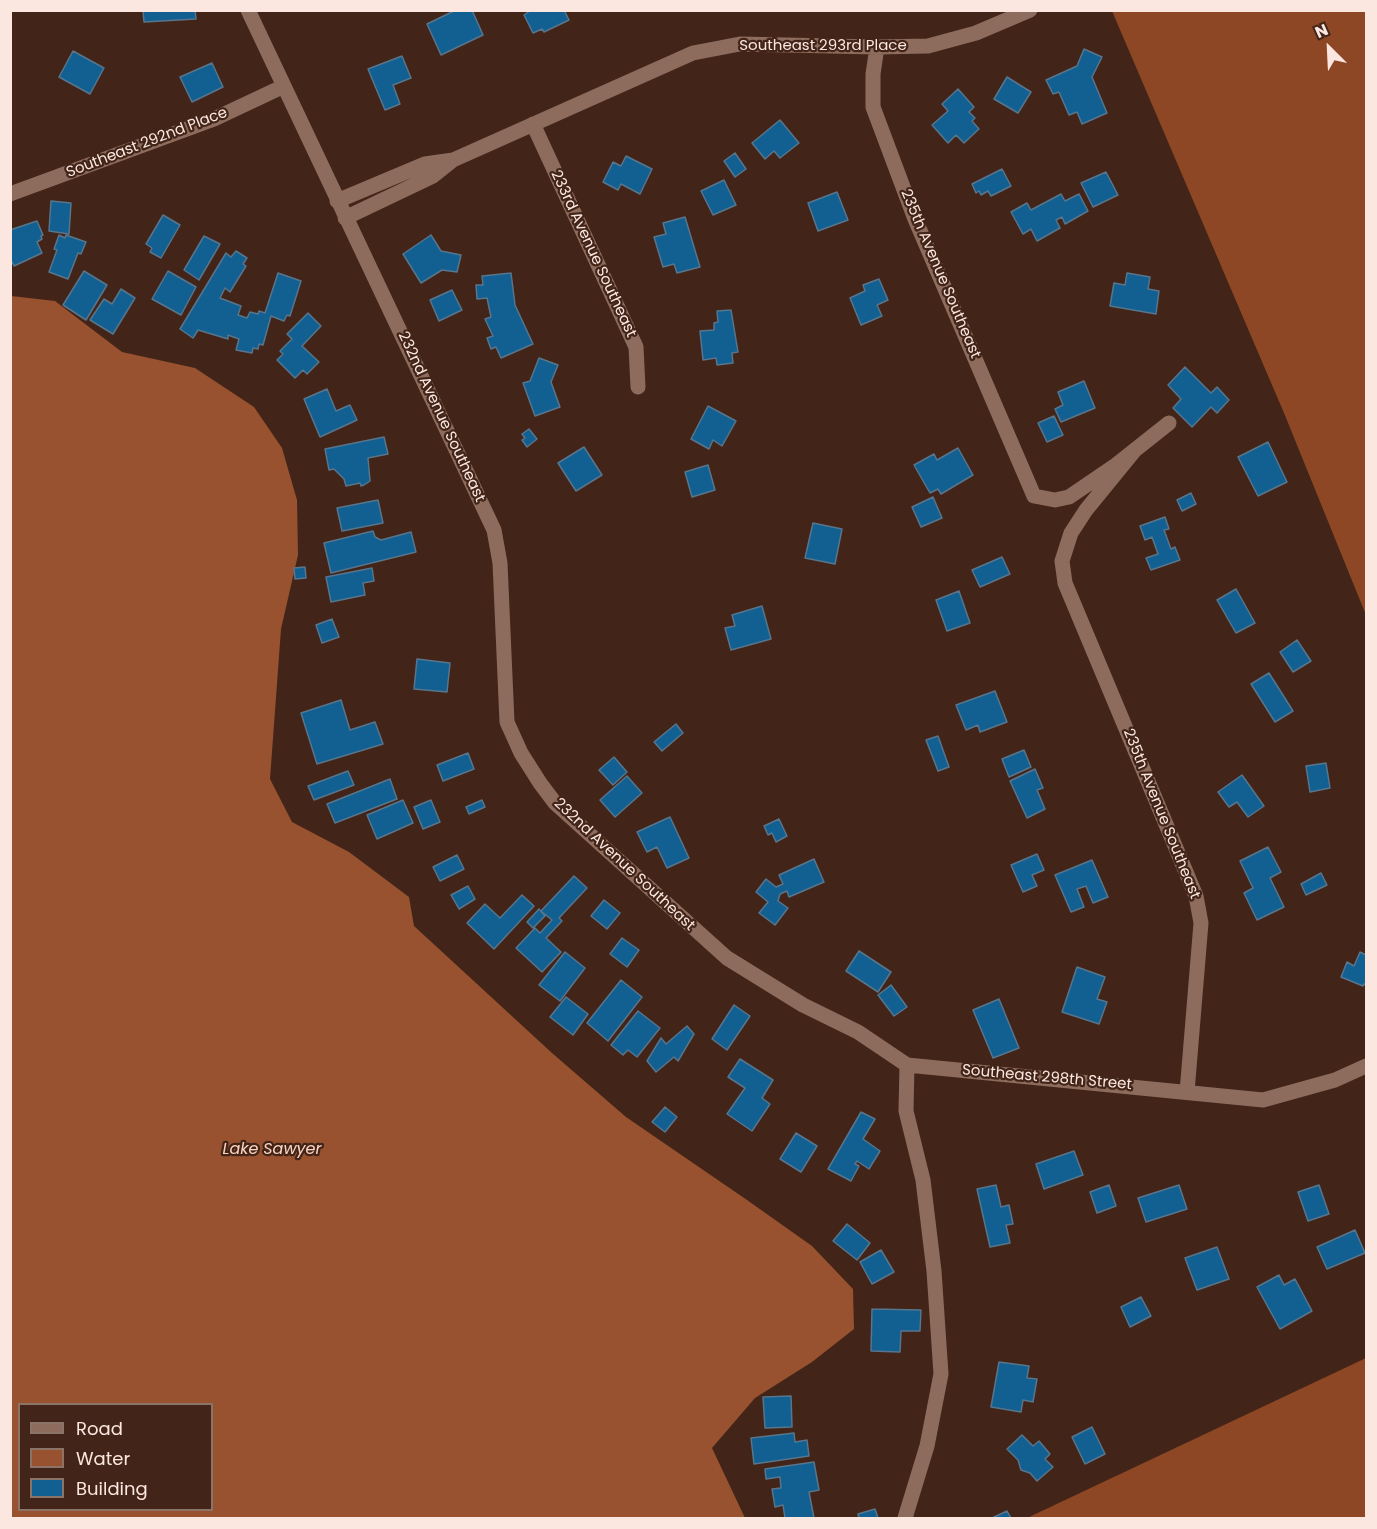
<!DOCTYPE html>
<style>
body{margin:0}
#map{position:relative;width:1377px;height:1529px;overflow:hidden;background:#422518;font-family:Poppins,sans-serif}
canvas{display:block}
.frame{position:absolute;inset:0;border:12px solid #fbe7df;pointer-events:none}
.legend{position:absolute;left:18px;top:1403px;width:195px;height:108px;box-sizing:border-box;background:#422518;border:2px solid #8c7368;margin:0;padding:8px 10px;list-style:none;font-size:18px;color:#fbe7df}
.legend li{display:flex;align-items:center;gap:12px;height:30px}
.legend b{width:30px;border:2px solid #8c7368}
.north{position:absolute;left:1299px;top:18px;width:60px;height:60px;-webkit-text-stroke:4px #422518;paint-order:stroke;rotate:336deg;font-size:16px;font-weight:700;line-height:24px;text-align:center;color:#fbe7df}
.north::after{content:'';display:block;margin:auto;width:21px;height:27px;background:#fbe7df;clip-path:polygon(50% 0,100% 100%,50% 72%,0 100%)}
</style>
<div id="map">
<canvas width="1377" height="1529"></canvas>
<div class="frame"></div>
<ul class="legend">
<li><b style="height:8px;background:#8d6c5d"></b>Road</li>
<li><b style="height:16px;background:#98522f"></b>Water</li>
<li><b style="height:16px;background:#116091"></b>Building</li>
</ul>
<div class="north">N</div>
</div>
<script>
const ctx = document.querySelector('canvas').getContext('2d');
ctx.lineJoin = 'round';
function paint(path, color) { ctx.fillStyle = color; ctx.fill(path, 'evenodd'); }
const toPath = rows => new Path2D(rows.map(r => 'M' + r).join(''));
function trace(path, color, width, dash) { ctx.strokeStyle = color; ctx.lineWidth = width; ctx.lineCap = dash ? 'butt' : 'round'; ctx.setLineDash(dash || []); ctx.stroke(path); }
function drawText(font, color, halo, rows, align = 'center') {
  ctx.font = font + ' Poppins,sans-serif'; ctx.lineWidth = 4.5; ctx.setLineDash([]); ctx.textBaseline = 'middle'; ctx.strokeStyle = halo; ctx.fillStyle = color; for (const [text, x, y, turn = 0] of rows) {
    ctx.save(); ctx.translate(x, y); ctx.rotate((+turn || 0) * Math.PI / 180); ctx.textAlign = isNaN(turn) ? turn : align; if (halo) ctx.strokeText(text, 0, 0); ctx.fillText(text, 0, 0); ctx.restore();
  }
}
const forest = toPath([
 [1112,11,1366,11,1366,615,1284,413],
 [1366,1358,1366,1518,1027,1518]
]);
const water = toPath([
 [11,296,55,301,122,352,195,368,254,407,282,448,297,500,298,555,281,629,270,779,292,822,349,852,409,897,414,926,552,1053,626,1117,747,1200,812,1246,853,1289,854,1329,812,1362,755,1398,712,1448,745,1518,11,1518],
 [20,1404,212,1404,212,1510,20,1510]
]);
const building = toPath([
 [143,10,195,10,196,19,144,22,143,10],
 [456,10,472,10,483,35,441,55,427,24,456,10],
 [564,10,569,20,544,32,542,29,533,33,524,15,531,10,564,10],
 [1084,49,1102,57,1092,77,1107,113,1082,124,1077,112,1069,115,1059,92,1053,94,1046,80,1077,66,1084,49],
 [73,51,104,68,90,94,59,77,73,51],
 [402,56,411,78,393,85,400,104,385,110,368,69,402,56],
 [212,63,223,87,192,102,180,77,212,63],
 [1007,77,1031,92,1018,113,994,99,1007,77],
 [958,89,974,107,969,112,975,118,972,121,979,129,964,143,956,135,948,143,932,125,948,111,942,104,958,89],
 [780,120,799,143,780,158,774,151,765,159,752,143,780,120],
 [735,153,746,169,735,177,724,161,735,153],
 [626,156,652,169,640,194,621,184,618,190,603,182,613,162,621,166,626,156],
 [1002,169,1011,186,991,196,988,191,981,195,979,191,976,193,972,184,1002,169],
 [1106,172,1118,195,1093,207,1081,183,1106,172],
 [724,180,736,205,713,215,701,191,724,180],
 [837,192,848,220,818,231,808,203,837,192],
 [1061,194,1065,201,1079,194,1088,211,1065,224,1062,217,1056,220,1060,228,1037,241,1031,229,1023,234,1011,212,1027,203,1031,210,1061,194],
 [51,201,71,203,69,234,49,231,51,201],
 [163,215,180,225,161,258,150,252,152,248,146,244,163,215],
 [685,217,700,267,677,273,674,264,663,267,654,237,666,234,663,223,685,217],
 [37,221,43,235,41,236,42,239,37,242,42,253,14,266,12,262,10,263,10,230,37,221],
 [59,235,65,238,66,235,86,242,81,254,78,253,68,279,49,272,57,250,54,249,59,235],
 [431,235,441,251,461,255,457,272,442,270,421,283,403,254,431,235],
 [204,236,220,244,199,280,184,270,204,236],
 [236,251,247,258,243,264,246,266,230,292,225,288,220,298,241,306,238,315,247,318,250,312,258,314,259,311,265,313,278,273,301,281,290,316,287,315,284,321,271,316,263,345,259,344,258,349,253,348,252,353,236,350,239,339,228,335,228,339,198,330,193,338,180,329,226,253,231,257,236,251],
 [84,271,107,285,86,320,63,305,84,271],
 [168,271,196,287,181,315,152,299,168,271],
 [511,273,515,305,533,344,501,358,496,347,491,349,487,338,493,336,485,319,491,317,487,298,477,299,476,285,483,285,482,276,511,273],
 [1127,273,1150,277,1148,289,1159,291,1156,314,1110,306,1114,283,1125,285,1127,273],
 [879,279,888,300,877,305,882,316,861,325,850,298,865,291,863,285,879,279],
 [121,289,135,298,113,334,90,320,104,299,112,304,121,289],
 [452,290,462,310,439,321,430,300,452,290],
 [731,310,738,352,732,353,733,363,717,365,716,358,703,360,700,331,714,330,714,323,718,322,717,311,731,310],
 [308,313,321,326,302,346,319,362,307,374,303,370,295,378,277,360,283,354,280,351,292,339,287,334,308,313],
 [539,358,558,365,551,382,560,407,535,416,523,383,530,381,539,358],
 [1185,367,1211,393,1217,387,1229,400,1217,413,1211,407,1192,427,1173,408,1181,399,1168,385,1185,367],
 [1084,381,1095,408,1061,422,1055,409,1063,405,1058,392,1084,381],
 [327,389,336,411,350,405,357,420,320,437,304,399,327,389],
 [708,406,736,421,722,446,713,440,709,449,691,439,708,406],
 [1054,416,1063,435,1047,442,1038,423,1054,416],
 [529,429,537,439,527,447,522,440,525,438,522,434,529,429],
 [384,437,388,454,368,458,370,481,364,485,361,486,360,483,346,486,344,479,334,469,329,470,325,449,384,437],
 [1268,442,1287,482,1258,496,1238,457,1268,442],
 [584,447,602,475,576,491,558,463,584,447],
 [958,448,973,475,941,494,938,489,930,493,914,465,934,454,937,460,958,448],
 [708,465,715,490,692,497,685,472,708,465],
 [1191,493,1196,504,1182,511,1177,500,1191,493],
 [933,497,942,518,921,527,912,507,933,497],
 [378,500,383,523,342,531,337,508,378,500],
 [1165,517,1169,529,1164,530,1171,549,1175,547,1180,560,1151,570,1146,558,1158,554,1152,537,1145,540,1140,526,1165,517],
 [813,523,842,529,835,564,805,558,813,523],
 [373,531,375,537,381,540,411,532,416,552,331,573,324,543,373,531],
 [1002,557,1010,574,980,587,972,570,1002,557],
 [305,567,306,578,295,579,294,568,305,567],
 [372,568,374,581,363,583,365,595,331,602,326,577,372,568],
 [1236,589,1255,623,1236,633,1217,600,1236,589],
 [959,591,970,623,947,631,936,600,959,591],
 [762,606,771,639,731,650,725,628,735,626,732,615,762,606],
 [332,619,339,637,322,643,316,625,332,619],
 [1297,640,1311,661,1293,672,1280,652,1297,640],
 [417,659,450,663,447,692,414,689,417,659],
 [1269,673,1293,711,1275,722,1251,684,1269,673],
 [995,691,1007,722,980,732,978,725,966,730,956,705,995,691],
 [341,700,350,730,375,722,383,744,317,764,301,713,341,700],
 [676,724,683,733,662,751,654,742,676,724],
 [938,736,949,767,938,771,926,740,938,736],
 [1024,750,1031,767,1009,777,1002,759,1024,750],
 [468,753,474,769,443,781,437,765,468,753],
 [614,757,627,772,613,785,599,770,614,757],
 [1326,763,1330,788,1310,792,1306,766,1326,763],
 [1035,769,1043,788,1037,790,1045,809,1027,818,1010,781,1035,769],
 [348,771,354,785,314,800,308,786,348,771],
 [1242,775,1264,806,1248,817,1237,802,1229,807,1218,792,1242,775],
 [627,776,642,793,615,817,600,800,627,776],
 [390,779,397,799,335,823,327,804,390,779],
 [403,800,413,823,377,839,367,815,403,800],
 [431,800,440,822,423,829,414,807,431,800],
 [482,800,485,807,469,814,466,807,482,800],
 [670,817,689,858,667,868,657,847,647,852,637,832,670,817],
 [779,819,787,836,776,842,772,833,768,835,764,826,779,819],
 [1268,847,1281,872,1270,878,1284,907,1257,920,1244,893,1253,888,1240,861,1268,847],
 [1037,854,1044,870,1032,875,1037,886,1023,892,1011,865,1037,854],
 [457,855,464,869,440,881,433,867,457,855],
 [814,859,824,882,789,897,787,891,780,894,778,901,788,908,775,925,759,913,768,902,756,892,766,879,776,887,783,884,779,875,814,859],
 [1092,860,1108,897,1093,903,1086,886,1077,889,1084,907,1071,912,1055,875,1092,860],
 [1321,873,1327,885,1306,895,1301,884,1321,873],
 [574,876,587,888,559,918,562,921,546,938,561,952,542,972,516,948,535,928,540,933,552,920,541,911,574,876],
 [468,886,475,899,459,909,451,895,468,886],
 [522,895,534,906,494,949,467,923,485,904,500,918,522,895],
 [604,900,620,913,607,929,591,916,604,900],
 [539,909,545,916,533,928,527,922,539,909],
 [622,938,639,950,627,967,610,954,622,938],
 [859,951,891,972,878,992,846,971,859,951],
 [565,952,585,968,560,1001,539,985,565,952],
 [1360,952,1366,955,1366,985,1364,984,1363,986,1341,977,1347,962,1354,966,1360,952],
 [1077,967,1105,977,1097,999,1107,1002,1099,1024,1062,1012,1077,967],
 [621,980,642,997,608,1041,587,1023,621,980],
 [891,985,907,1007,894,1016,878,995,891,985],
 [566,997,588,1014,573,1035,550,1017,566,997],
 [999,999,1019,1048,993,1058,973,1010,999,999],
 [734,1005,750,1016,727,1050,712,1039,734,1005],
 [638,1011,660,1028,637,1057,628,1050,623,1055,611,1045,638,1011],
 [687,1026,694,1034,678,1061,674,1057,656,1072,647,1061,661,1038,666,1044,687,1026],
 [740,1059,773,1080,762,1098,770,1104,752,1131,727,1114,745,1088,728,1077,740,1059],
 [665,1107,677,1117,665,1132,652,1122,665,1107],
 [861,1112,875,1119,863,1139,880,1151,869,1169,857,1161,855,1164,859,1166,851,1181,828,1169,861,1112],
 [796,1133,817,1146,801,1172,780,1159,796,1133],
 [1074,1151,1083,1175,1044,1189,1036,1164,1074,1151],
 [996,1185,1001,1207,1009,1205,1013,1224,1006,1225,1010,1243,990,1247,977,1189,996,1185],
 [1109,1185,1116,1206,1097,1213,1090,1192,1109,1185],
 [1179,1185,1187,1209,1146,1222,1138,1198,1179,1185],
 [1319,1185,1329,1214,1308,1221,1298,1192,1319,1185],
 [847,1224,870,1243,857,1260,833,1241,847,1224],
 [1355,1230,1365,1253,1327,1269,1317,1247,1355,1230],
 [1217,1247,1229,1279,1197,1290,1185,1258,1217,1247],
 [881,1250,894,1272,872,1284,860,1262,881,1250],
 [1279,1275,1284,1285,1295,1279,1312,1311,1280,1329,1257,1287,1279,1275],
 [1141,1297,1151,1316,1130,1327,1121,1307,1141,1297],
 [872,1309,921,1310,920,1331,901,1331,900,1352,871,1351,872,1309],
 [999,1362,1029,1366,1027,1378,1037,1379,1033,1402,1023,1400,1021,1412,991,1407,999,1362],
 [791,1396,792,1427,765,1428,763,1397,791,1396],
 [1092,1427,1105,1454,1085,1464,1072,1437,1092,1427],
 [794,1433,795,1442,807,1440,809,1456,754,1464,751,1438,794,1433],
 [1022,1435,1033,1446,1039,1441,1050,1454,1045,1459,1053,1467,1037,1481,1030,1473,1021,1470,1018,1460,1007,1449,1022,1435],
 [814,1462,819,1490,809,1492,814,1518,785,1518,783,1505,775,1507,772,1489,781,1488,780,1477,766,1479,765,1469,814,1462],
 [875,1509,878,1518,859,1518,858,1514,875,1509],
 [1007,1511,1011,1518,992,1518,1007,1511]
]);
const minor = toPath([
 [248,10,494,530,500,563,507,722,521,753,540,783,555,803,727,958,803,1005,858,1032,907,1065,906,1111,923,1180,934,1271,941,1374,927,1446,905,1518],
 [877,47,873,74,873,107,915,219,1034,496,1055,500,1069,497,1116,465,1169,423],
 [533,124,636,347,638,387],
 [453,160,693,53,740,44,877,47,928,46,976,33,1030,10],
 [10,194,214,119,282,87],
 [337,201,425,164,453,160,433,176,345,218],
 [1135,450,1086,510,1071,533,1062,561,1065,583,1196,896,1201,923,1187,1092],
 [907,1065,1263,1100,1335,1080,1366,1066]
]);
const streetNames = [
 ["Southeast 293rd Place",823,46],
 ["Southeast 292nd Place",147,143,-21],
 ["233rd Avenue Southeast",593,254,65],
 ["235th Avenue Southeast",940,274,67],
 ["232nd Avenue Southeast",441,417,65],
 ["235th Avenue Southeast",1161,814,68],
 ["232nd Avenue Southeast",624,865,43],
 ["Southeast 298th Street",1047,1078,5]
];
const waterNames = [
 ["Lake Sawyer",272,1150]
];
paint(forest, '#8d4724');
paint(water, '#98522f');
paint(building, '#116091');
trace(building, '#58758c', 1.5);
trace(minor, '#8d6c5d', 15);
drawText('15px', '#fbe7df', '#422518', streetNames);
drawText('italic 16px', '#ffd5c1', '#422518', waterNames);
</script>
